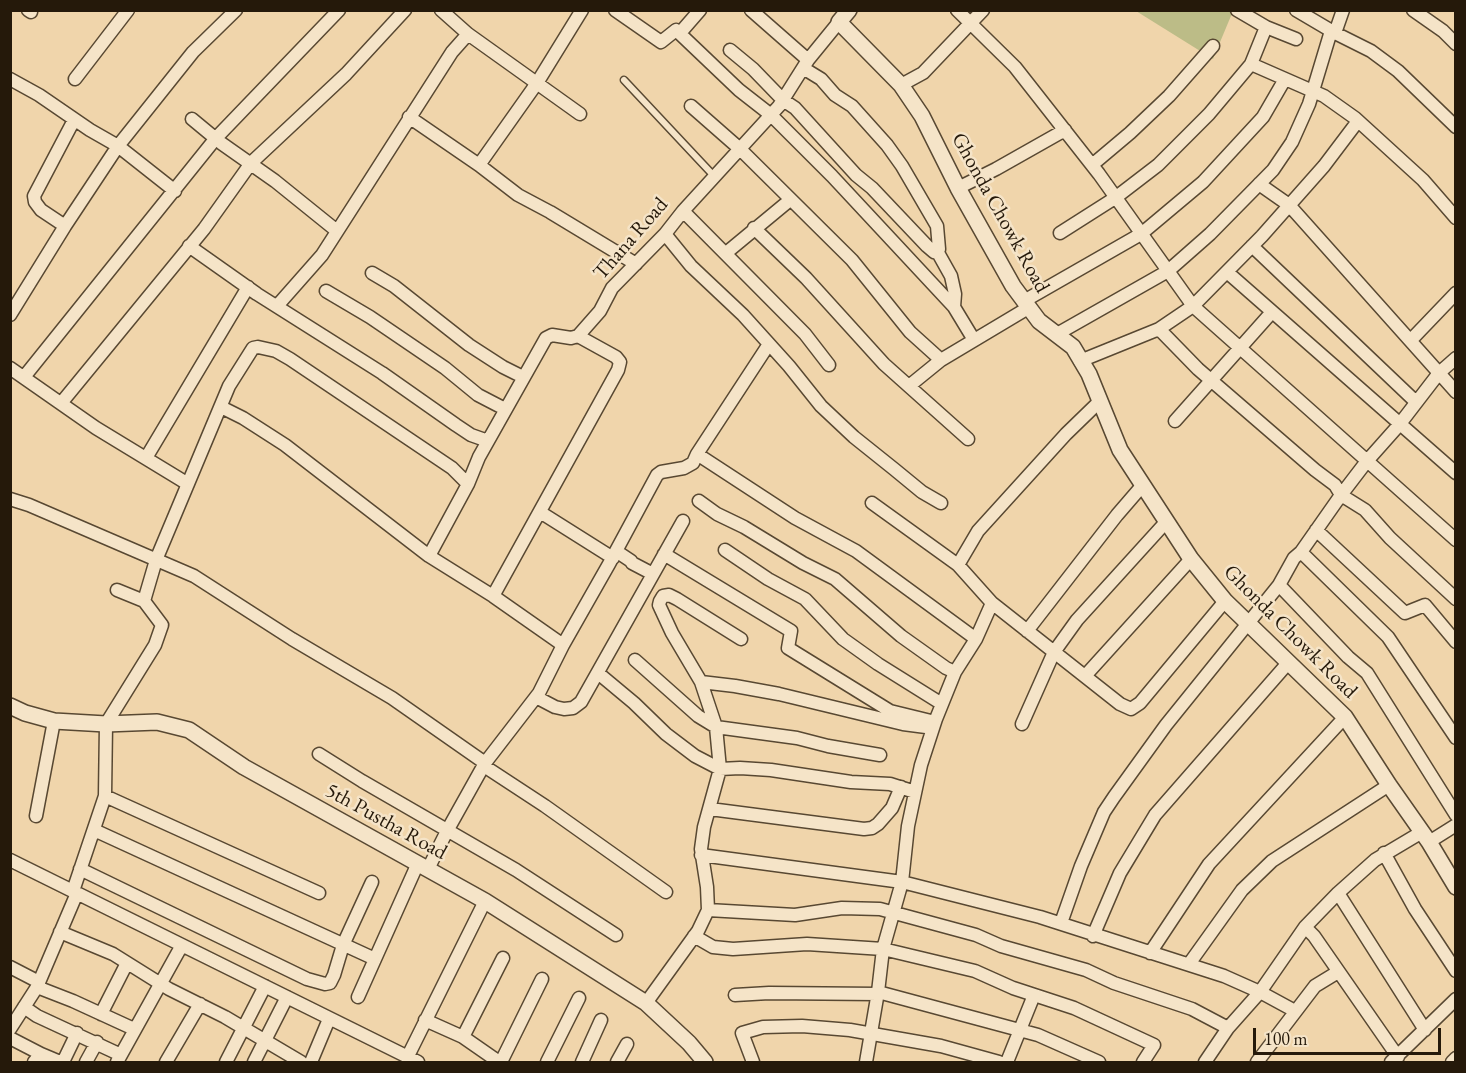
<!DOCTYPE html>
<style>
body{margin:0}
#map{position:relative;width:1466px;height:1073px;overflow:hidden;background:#f0d5ab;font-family:"EB Garamond",serif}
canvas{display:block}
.frame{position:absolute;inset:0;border:12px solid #25190a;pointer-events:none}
.scale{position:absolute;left:1253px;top:1028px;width:188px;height:27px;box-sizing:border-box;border:3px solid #25190a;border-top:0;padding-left:8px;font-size:18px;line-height:21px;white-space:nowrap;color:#25190a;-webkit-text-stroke:4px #f5e4c8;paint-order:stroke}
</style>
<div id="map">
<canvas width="1466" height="1073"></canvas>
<div class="frame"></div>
<div class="scale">100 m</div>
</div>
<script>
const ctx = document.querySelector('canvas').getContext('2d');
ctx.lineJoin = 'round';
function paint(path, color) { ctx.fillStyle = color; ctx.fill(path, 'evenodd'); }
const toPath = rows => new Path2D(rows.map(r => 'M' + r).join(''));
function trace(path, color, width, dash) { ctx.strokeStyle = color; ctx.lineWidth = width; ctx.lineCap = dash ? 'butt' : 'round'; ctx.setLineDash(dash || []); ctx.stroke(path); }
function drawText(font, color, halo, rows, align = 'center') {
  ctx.font = font + ' "EB Garamond",serif'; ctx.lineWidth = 5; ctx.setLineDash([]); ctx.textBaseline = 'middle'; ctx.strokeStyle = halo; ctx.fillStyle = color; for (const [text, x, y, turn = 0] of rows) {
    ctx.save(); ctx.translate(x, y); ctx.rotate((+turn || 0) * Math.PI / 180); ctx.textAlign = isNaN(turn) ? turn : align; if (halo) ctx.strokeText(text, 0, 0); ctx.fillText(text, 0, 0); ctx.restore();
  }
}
const green = toPath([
 [1136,11,1233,11,1213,59]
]);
const service = toPath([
 [624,80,714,176]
]);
const minor = toPath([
 [28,10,31,12],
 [441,10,468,34,580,114],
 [615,10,661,42,676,30,739,90,771,115,832,176,954,307],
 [751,10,808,60],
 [957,10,1015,67,1099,174,1193,306,1456,540],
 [1237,10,1266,27,1296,39],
 [1296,10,1335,33,1371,51,1398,71,1456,127],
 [1413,10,1443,31,1456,44],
 [1266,27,1251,64,1324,96,1355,118,1423,180,1456,218],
 [680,33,700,10],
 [1335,33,1343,10],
 [730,50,753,69,783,100,795,108,856,175,872,188,927,246,934,252,939,249,937,226,902,166,887,145,852,106,835,95,821,79,803,68],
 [10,79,39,95,90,130,118,146,175,191],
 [75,79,128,10],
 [901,85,923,73,983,10],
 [691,106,740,149,852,260,910,332,941,360],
 [409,117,479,165,518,195,550,212,636,264],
 [192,119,221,143,275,181,337,231],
 [479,165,537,83,582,10],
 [1092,165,1130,133,1169,96,1213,46],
 [1259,184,1289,205,1456,392],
 [958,188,996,169,1065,130],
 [683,211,805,334,829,365],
 [65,226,41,210,35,202,34,196,74,120],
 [754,228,806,278,884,364,968,439],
 [1060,233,1115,198,1158,165,1209,114,1251,64],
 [665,234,691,266,743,315,789,366,821,406,854,437,894,469,922,492,941,503],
 [189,246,257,294,382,373,456,425,471,435,488,441],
 [1252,246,1416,402],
 [937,251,951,276,955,294,954,307,974,340],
 [726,253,790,200],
 [1227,272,1456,473],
 [372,273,394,286,469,345,503,367,523,377],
 [326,291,370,317,445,368,478,395,505,409],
 [1024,301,1141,234,1203,182,1263,117,1285,79],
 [277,306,322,255,452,52,468,34],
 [10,315,65,226,118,146,193,52,236,10],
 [1159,329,1198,369,1315,470,1335,485,1341,495,1365,510,1390,538,1456,599],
 [1057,334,1168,271,1210,234,1273,170,1292,142,1309,104,1331,31],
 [578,336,600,311,612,288,665,234,683,211,779,106,808,60,839,22],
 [1411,340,1456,293],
 [1080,361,1159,329,1193,306,1262,236,1324,166,1358,121],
 [10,368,96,428,188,484],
 [24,377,216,138,339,10],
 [909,386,941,360,1028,308],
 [62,402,204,229,251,163,346,74,405,10],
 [221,407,243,418,285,445,429,556,493,596,563,645],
 [1175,421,1272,312],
 [697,454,795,518,856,551,976,639],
 [146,458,248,287],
 [10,499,29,505,194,576,292,639,392,698,485,763],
 [699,501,717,514,744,527,803,563,835,579,901,636,946,668,955,672],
 [872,503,958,565,992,603,1120,704,1131,709,1140,703,1225,601],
 [540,512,613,558],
 [1316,530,1405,613,1425,605,1456,642],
 [725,550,768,579,805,599,843,639,878,664,942,704],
 [616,551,631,561,632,563,653,574],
 [1301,552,1388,637,1456,738],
 [664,554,791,631,788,648,890,711,935,722],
 [429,556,468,484,479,457,546,338,552,335,571,338,578,336],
 [958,565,978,531,1066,434,1100,401],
 [1279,585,1348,657,1367,673,1456,815],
 [117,590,144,601],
 [493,596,618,370,620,362,616,357,578,336],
 [1027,631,1117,515,1142,486],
 [741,639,677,599,669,595,663,596,660,601,659,605,672,633,701,682,716,727,720,769,740,768,771,770,851,782,890,784,915,792],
 [635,660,698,716,716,727,797,738,828,746,880,755],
 [598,673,634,703,666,734,695,756,720,769,704,827,701,849,707,887,708,910,698,931,646,1003],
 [1085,676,1191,559],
 [701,682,735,686,779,694,903,724,926,727],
 [536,697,555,707,564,709,573,708,581,702,683,521],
 [1022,724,1054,652,1077,620,1166,522],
 [319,754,362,781,516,870,616,935],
 [484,766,545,806,666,892],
 [105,796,319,893],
 [710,809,864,829,872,828,878,824,892,808,901,787],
 [36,816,54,721],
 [94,830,375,959],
 [1429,842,1456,825],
 [1384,853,1415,909,1456,971],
 [701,855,902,882,1040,917,1224,976,1260,992,1295,1011],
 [10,860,418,1062],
 [80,869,307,979,325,984,330,983,334,975,343,945,372,882],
 [428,869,447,831,485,763,539,693,563,645,609,564,657,475,661,472,684,468,693,463,697,454,769,344],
 [73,891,105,796,106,724,155,645,162,625,144,601,156,560,229,386,253,348,258,347,276,351,290,359,452,468,468,484],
 [1338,893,1375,860,1422,832],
 [708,910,795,915,842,908,880,909,976,935,1001,946,1086,970,1114,983,1192,1009,1228,1028],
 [1061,923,1081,866,1104,812,1114,797,1166,725,1279,585,1294,558,1301,552,1341,495,1367,461,1399,425,1439,373,1456,358],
 [1305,927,1314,936,1398,1057],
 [60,932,113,954,169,989,225,1017,301,1062],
 [694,936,713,947,733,949,807,944,883,949,975,971,1013,988,1074,1008,1154,1045,1143,1062],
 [1093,936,1120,873,1155,815,1288,663],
 [1150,953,1209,864,1345,717],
 [1189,964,1242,890,1272,861,1389,785],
 [10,967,39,982],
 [37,987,73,1001,134,1029],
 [878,992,1038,1035,1099,1062],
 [735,995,769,993,878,994],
 [358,997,418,863],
 [24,1007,37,1016,121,1055],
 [101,1014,127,963],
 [425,1020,463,1037,499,1062],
 [10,1029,37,987,77,893],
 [463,1037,503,958],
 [10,1038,41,1054,34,1062],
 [41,1054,60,1062],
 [407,1058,485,901],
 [63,1062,77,1033],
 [86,1062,97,1042],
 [117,1062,182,945],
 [166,1062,200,1004],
 [226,1062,265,986],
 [254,1062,287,997],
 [311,1062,329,1019],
 [501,1062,542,979],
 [547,1062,579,998],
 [582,1062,601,1020],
 [617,1062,627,1044],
 [753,1062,742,1033,763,1027,802,1026,850,1030,941,1046,999,1062],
 [866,1062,878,992,883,949,902,882,908,826,921,765,936,719,955,672,976,639,992,603],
 [1007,1062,1034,995],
 [1205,1062,1228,1028,1260,992,1305,927,1338,893,1425,1030],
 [1257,1062,1315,986,1338,972],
 [1391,1062,1456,999],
 [1452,1062,1456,1058]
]);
const tertiary = toPath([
 [849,10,839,22,901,85,922,116,958,188,1013,286,1039,321,1073,347,1089,374,1120,450,1191,559,1225,601,1345,717,1389,785,1429,842,1456,887],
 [10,706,25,713,54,721,106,724,157,722,189,730,244,767,485,901,646,1003,689,1043,705,1062]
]);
const streetNames = [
 ["Ghonda Chowk Road",1000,213,61],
 ["Thana Road",631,239,-49],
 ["Ghonda Chowk Road",1290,632,45],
 ["5th Pustha Road",386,822,29]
];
paint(green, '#bcbc87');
trace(service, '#584832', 9);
trace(minor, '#584832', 15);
trace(tertiary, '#584832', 18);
trace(service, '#f5e4c8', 6);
trace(minor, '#f5e4c8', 12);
trace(tertiary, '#f5e4c8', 15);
drawText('21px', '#25190a', '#f5e4c8', streetNames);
</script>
